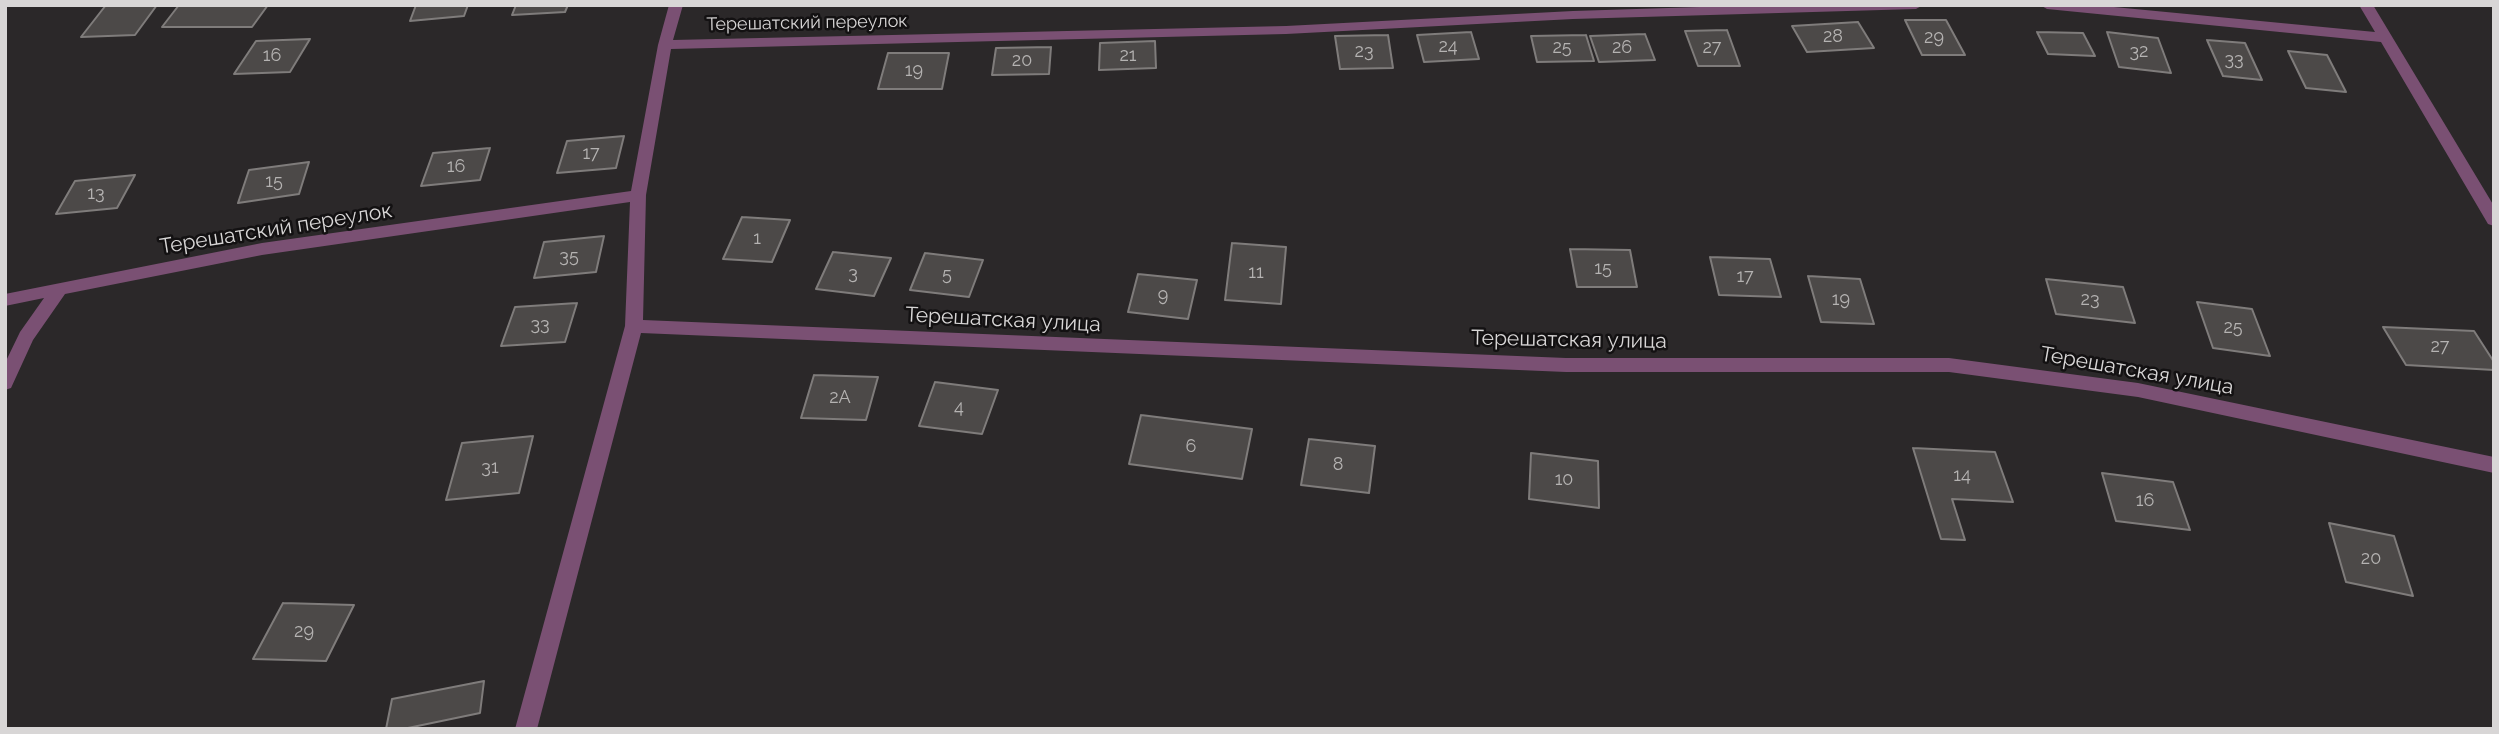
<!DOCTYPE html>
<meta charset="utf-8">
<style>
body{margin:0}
#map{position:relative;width:2499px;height:734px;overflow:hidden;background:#2b2829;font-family:Raleway,sans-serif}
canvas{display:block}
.frame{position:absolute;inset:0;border:7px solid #d8d6d6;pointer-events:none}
</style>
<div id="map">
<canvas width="2499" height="734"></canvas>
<div class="frame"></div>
</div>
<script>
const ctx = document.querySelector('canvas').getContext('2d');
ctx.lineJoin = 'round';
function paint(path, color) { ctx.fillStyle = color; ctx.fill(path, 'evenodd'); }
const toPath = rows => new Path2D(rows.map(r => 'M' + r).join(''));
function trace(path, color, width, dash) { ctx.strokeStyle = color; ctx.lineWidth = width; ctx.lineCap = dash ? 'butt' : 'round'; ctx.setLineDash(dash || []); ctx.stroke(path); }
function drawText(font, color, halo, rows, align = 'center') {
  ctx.font = font + ' Raleway,sans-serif'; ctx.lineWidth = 5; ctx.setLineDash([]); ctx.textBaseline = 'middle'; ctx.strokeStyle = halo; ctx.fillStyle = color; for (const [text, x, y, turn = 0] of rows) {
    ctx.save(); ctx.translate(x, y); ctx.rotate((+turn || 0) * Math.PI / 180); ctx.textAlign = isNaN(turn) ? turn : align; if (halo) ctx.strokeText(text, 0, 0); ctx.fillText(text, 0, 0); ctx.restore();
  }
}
const building = toPath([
 [106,5,157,5,135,35,81,37,106,5],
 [179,5,268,5,252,27,162,27,179,5],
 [416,5,468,5,464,16,410,21,416,5],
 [516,5,568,5,565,12,512,15,516,5],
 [1905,20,1946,20,1965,55,1922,55,1905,20],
 [1858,22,1874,48,1807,52,1792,26,1858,22],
 [1727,30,1740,66,1698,66,1685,31,1727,30],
 [1471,32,1479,59,1424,62,1417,35,1471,32],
 [2037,32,2083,33,2095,56,2048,54,2037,32],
 [2107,32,2158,38,2171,73,2119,67,2107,32],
 [1645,34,1655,60,1599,62,1590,36,1645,34],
 [1388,35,1393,68,1340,69,1335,36,1388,35],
 [1586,35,1594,61,1537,62,1531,36,1586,35],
 [310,39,290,72,234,74,256,41,310,39],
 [2207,40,2245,43,2262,80,2223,76,2207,40],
 [1155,41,1156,68,1099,70,1100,43,1155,41],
 [1051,47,1049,74,992,75,996,48,1051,47],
 [2288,51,2327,55,2346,92,2306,88,2288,51],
 [888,53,949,53,942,89,878,89,888,53],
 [624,136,616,168,557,173,567,141,624,136],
 [490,148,480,180,421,186,433,153,490,148],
 [309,162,299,194,238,203,249,170,309,162],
 [135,175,117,208,56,214,75,181,135,175],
 [742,217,790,220,772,262,723,259,742,217],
 [604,236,596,272,534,278,544,242,604,236],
 [1232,243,1286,247,1281,304,1225,300,1232,243],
 [1570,249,1630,250,1637,287,1577,287,1570,249],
 [833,252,891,258,874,296,816,289,833,252],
 [925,253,983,260,969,297,910,290,925,253],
 [1710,257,1770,259,1781,297,1719,295,1710,257],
 [1138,274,1197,280,1188,319,1128,312,1138,274],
 [1808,276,1860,279,1874,324,1821,322,1808,276],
 [2046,279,2123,287,2135,323,2056,314,2046,279],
 [2197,302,2252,309,2270,356,2213,348,2197,302],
 [577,303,565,342,501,346,515,307,577,303],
 [2383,327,2474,331,2494,362,2494,370,2406,365,2383,327],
 [814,375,878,377,866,420,801,418,814,375],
 [935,382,998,390,982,434,919,426,935,382],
 [1141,415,1252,429,1242,479,1129,464,1141,415],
 [533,436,519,493,446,500,462,443,533,436],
 [1309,439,1375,446,1369,493,1301,485,1309,439],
 [1913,448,1995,452,2013,502,1952,499,1965,540,1941,539,1913,448],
 [1531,453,1598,461,1599,508,1529,499,1531,453],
 [2102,473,2173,482,2190,530,2116,521,2102,473],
 [2329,523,2394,536,2413,596,2346,582,2329,523],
 [283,603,354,605,326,661,253,659,283,603],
 [484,681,480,713,403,729,386,729,392,699,484,681]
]);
const minor = toPath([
 [669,5,683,5,673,40,1286,26,1573,11,1763,5,1923,5,1916,9,1573,19,1286,34,671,49,646,195,643,320,1566,358,1949,358,2138,383,2494,457,2494,473,2138,397,1949,372,1566,372,641,333,537,729,515,729,625,326,630,202,262,255,65,294,33,340,11,388,5,390,5,363,20,332,44,298,5,306,5,294,262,243,631,191,658,45,669,5],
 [2040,5,2093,5,2375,32,2359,5,2373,5,2494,206,2494,226,2488,224,2381,42,2047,9,2040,5]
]);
const farStreetnames = [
 ["Терешатский переулок",807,23,-1]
];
const numberNames = [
 ["28",1833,37],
 ["29",1934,38],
 ["24",1448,47],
 ["25",1562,48],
 ["26",1622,48],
 ["27",1712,48],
 ["23",1364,52],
 ["32",2139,52],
 ["16",272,56],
 ["21",1128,56],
 ["33",2234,60],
 ["20",1022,61],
 ["19",914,71],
 ["17",591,154],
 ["16",456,167],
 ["15",274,182],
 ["13",96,194],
 ["1",757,239],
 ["35",569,257],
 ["15",1603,269],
 ["11",1256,273],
 ["3",853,274],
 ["5",947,275],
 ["17",1745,277],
 ["9",1163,296],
 ["19",1841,300],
 ["23",2090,300],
 ["33",540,325],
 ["25",2233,328],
 ["27",2440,347],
 ["2А",840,398],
 ["4",959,408],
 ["6",1191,447],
 ["8",1338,465],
 ["31",490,468],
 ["14",1962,476],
 ["10",1564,480],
 ["16",2145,501],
 ["20",2371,559],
 ["29",304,632]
];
const streetNames = [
 ["Терешатский переулок",276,229,-9],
 ["Терешатская улица",1003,320,3],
 ["Терешатская улица",1569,340,1],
 ["Терешатская улица",2137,371,10]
];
paint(building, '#4c4948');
trace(building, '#7f7c7b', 2);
paint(minor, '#7a5073');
drawText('18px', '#d8d6d6', '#131112', farStreetnames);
drawText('18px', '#b5b3b2', null, numberNames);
drawText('21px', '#d8d6d6', '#131112', streetNames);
</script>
